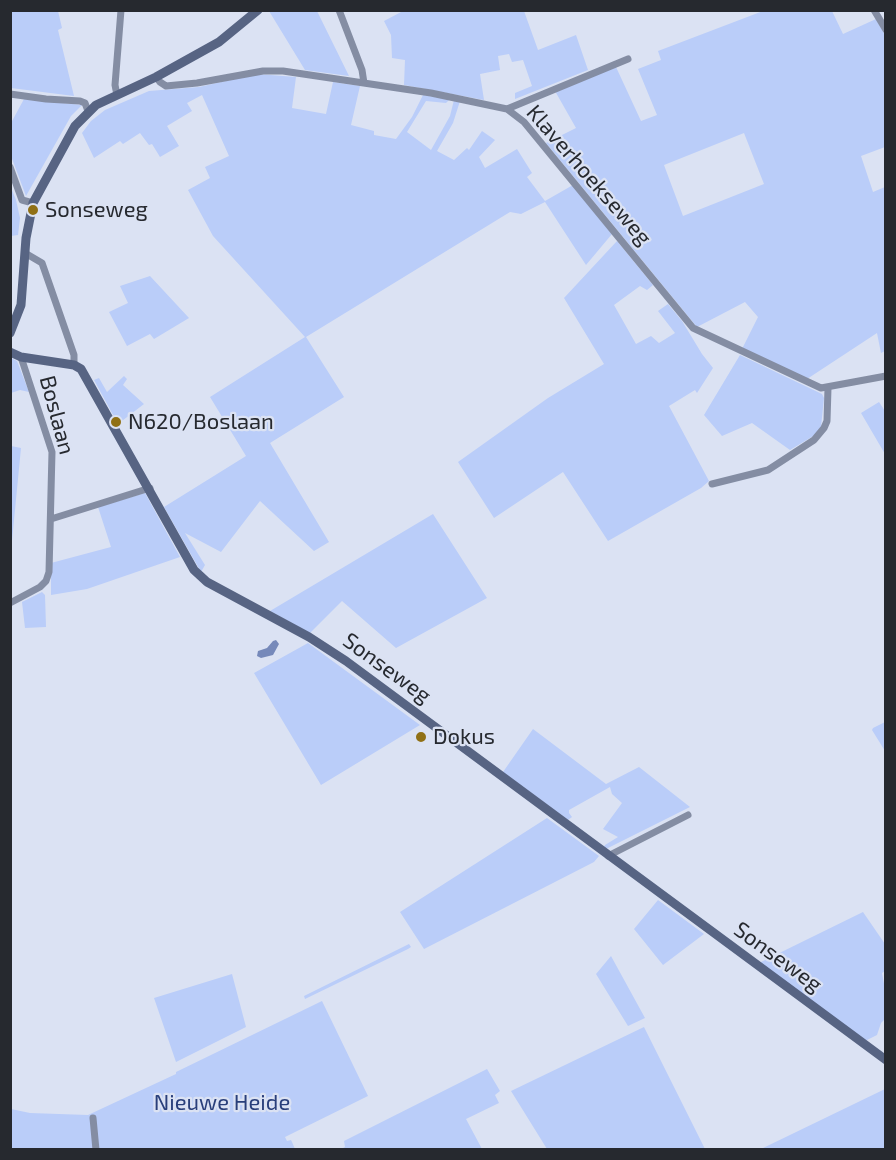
<!DOCTYPE html>
<style>
body{margin:0}
#map{position:relative;width:896px;height:1160px;overflow:hidden;background:#dbe2f3;font-family:"Exo 2",sans-serif}
canvas{display:block}
.frame{position:absolute;inset:0;border:12px solid #26292f;pointer-events:none}
</style>
<div id="map">
<canvas width="896" height="1160"></canvas>
<div class="frame"></div>
</div>
<script>
const ctx = document.querySelector('canvas').getContext('2d');
ctx.lineJoin = 'round';
function paint(path, color) { ctx.fillStyle = color; ctx.fill(path, 'evenodd'); }
const toPath = rows => new Path2D(rows.map(r => 'M' + r).join(''));
function trace(path, color, width, dash) { ctx.strokeStyle = color; ctx.lineWidth = width; ctx.lineCap = dash ? 'butt' : 'round'; ctx.setLineDash(dash || []); ctx.stroke(path); }
function drawText(font, color, halo, rows, align = 'center') {
  ctx.font = font + ' "Exo 2",sans-serif'; ctx.lineWidth = 4.5; ctx.setLineDash([]); ctx.textBaseline = 'middle'; ctx.strokeStyle = halo; ctx.fillStyle = color; for (const [text, x, y, turn = 0] of rows) {
    ctx.save(); ctx.translate(x, y); ctx.rotate((+turn || 0) * Math.PI / 180); ctx.textAlign = isNaN(turn) ? turn : align; if (halo) ctx.strokeText(text, 0, 0); ctx.fillText(text, 0, 0); ctx.restore();
  }
}
const green = toPath([
 [10,11,58,11,62,28,58,30,74,96,11,88],
 [269,11,317,11,349,76,305,70],
 [403,11,524,11,538,50,576,35,588,70,515,99,515,93,532,86,523,60,512,62,509,54,498,56,500,70,480,74,484,100,404,85,405,60,392,58,391,35,384,21],
 [763,11,832,11,843,34,876,19,885,35,885,147,861,156,873,192,885,187,885,351,881,353,877,333,807,379,742,349,758,317,745,302,697,327,546,143,576,128,555,91,616,67,641,121,657,115,638,69,661,60,658,51],
 [744,133,764,184,683,216,664,165],
 [257,74,296,77,292,108,326,114,333,82,360,86,351,125,374,131,374,135,396,139,412,117,423,95,450,99,446,103,426,101,407,132,431,150,450,116,454,100,460,101,453,123,437,151,454,160,467,148,469,150,482,131,495,140,479,157,485,168,517,149,532,173,527,177,545,201,573,185,612,234,586,265,545,202,521,214,510,212,306,337,344,397,270,443,329,542,314,551,260,501,221,552,185,533,205,565,201,572,164,507,246,456,210,397,305,337,213,236,188,190,210,178,205,167,229,156,202,95,187,103,192,111,167,126,179,146,160,157,152,144,149,145,140,133,123,144,120,141,94,158,82,133,91,121,105,110,149,91,199,87],
 [24,99,82,105,71,116,26,196,11,156,11,123],
 [11,188,16,200,20,218,18,235,11,236],
 [617,241,653,285,647,290,640,286,614,305,636,344,651,336,659,343,675,333,658,311,668,304,682,321,702,354,713,368,697,393,695,390,669,406,709,481,701,488,608,541,563,472,494,518,458,462,548,398,604,364,564,298],
 [150,276,189,318,154,339,150,334,127,346,109,312,128,303,120,286],
 [740,355,822,394,824,398,821,427,815,435,790,450,752,423,722,436,704,415],
 [11,358,17,361,29,392,20,390,11,393],
 [124,376,127,379,123,385,144,404,118,424,94,380,99,378,107,392],
 [879,402,885,411,885,454,861,413],
 [11,446,21,448,11,551,10,446],
 [145,493,180,557,87,589,51,595,51,563,111,547,98,507],
 [433,514,487,598,396,648,342,601,310,633,270,611],
 [42,592,45,595,46,627,25,628,22,602],
 [308,643,420,725,321,785,254,673],
 [885,722,886,722,885,751,872,730,873,728],
 [533,729,606,784,639,767,690,807,606,849,604,847,605,845,618,837,603,829,622,803,612,794,610,787,569,810,569,813,572,817,568,820,503,772],
 [547,818,599,856,594,862,424,949,400,912],
 [658,900,704,934,663,965,634,929],
 [863,912,885,944,885,971,882,973,885,989,885,1019,881,1023,877,1035,865,1041,759,963],
 [409,944,411,947,408,949,305,999,304,996],
 [611,956,645,1018,628,1026,596,974],
 [232,974,246,1027,176,1062,154,998],
 [322,1001,368,1096,285,1137,287,1141,291,1140,292,1142,295,1149,11,1150,11,1109,30,1113,88,1115,176,1074,176,1072],
 [644,1027,705,1149,547,1149,511,1091],
 [487,1069,500,1091,495,1095,499,1103,466,1119,482,1149,341,1149,345,1147,344,1141],
 [885,1089,885,1149,761,1149]
]);
const water = toPath([
 [276,640,279,644,273,655,261,658,257,656,258,651,267,648,273,641]
]);
const street = toPath([
 [339,10,362,70,364,83],
 [874,10,886,30],
 [156,77,160,82,166,86,197,83,263,71,283,71,431,93,507,109,524,122,693,328,821,388,886,376],
 [10,94,46,99,80,101,85,103,88,111],
 [117,95,115,85,121,10],
 [507,109,628,59],
 [10,167,22,200,33,203],
 [25,253,42,263,74,355,74,365],
 [712,484,768,470,814,440,824,428,827,421,828,388],
 [51,519,150,488],
 [10,603,40,587,46,581,49,572,52,452,21,357],
 [608,856,688,815],
 [93,1118,96,1150]
]);
const secondary = toPath([
 [10,333,21,305,26,238,33,203,75,126,96,105,156,77,219,42,258,10],
 [10,352,21,357,74,365,81,369,194,570,207,582,309,637,346,661,886,1060]
]);
const markers = [
 [33,210,6,"#907015"],
 [116,422,6,"#907015"],
 [421,737,6,"#907015"]
];
const streetNames = [
 ["Klaverhoekseweg",589,175,49],
 ["Boslaan",57,415,75],
 ["Sonseweg",387,668,36],
 ["Sonseweg",778,957,36]
];
const poiNames = [
 ["Sonseweg",45,210],
 ["N620/Boslaan",128,422],
 ["Dokus",433,737]
];
const parkNames = [
 ["Nieuwe Heide",222,1103]
];
paint(green, '#bacdf9');
paint(water, '#7689ba');
trace(street, '#848da3', 7);
trace(secondary, '#576483', 9);
for (const [x, y, r, color] of markers) { const dot = new Path2D(); dot.arc(x, y, r, 0, 2 * Math.PI); ctx.fillStyle = color; ctx.fill(dot); trace(dot, '#dbe2f3', 2); }
drawText('22px', '#26292f', '#dbe2f3', streetNames);
drawText('22px', '#26292f', '#dbe2f3', poiNames, 'left');
drawText('22px', '#293f7b', '#dbe2f3', parkNames);
</script>
